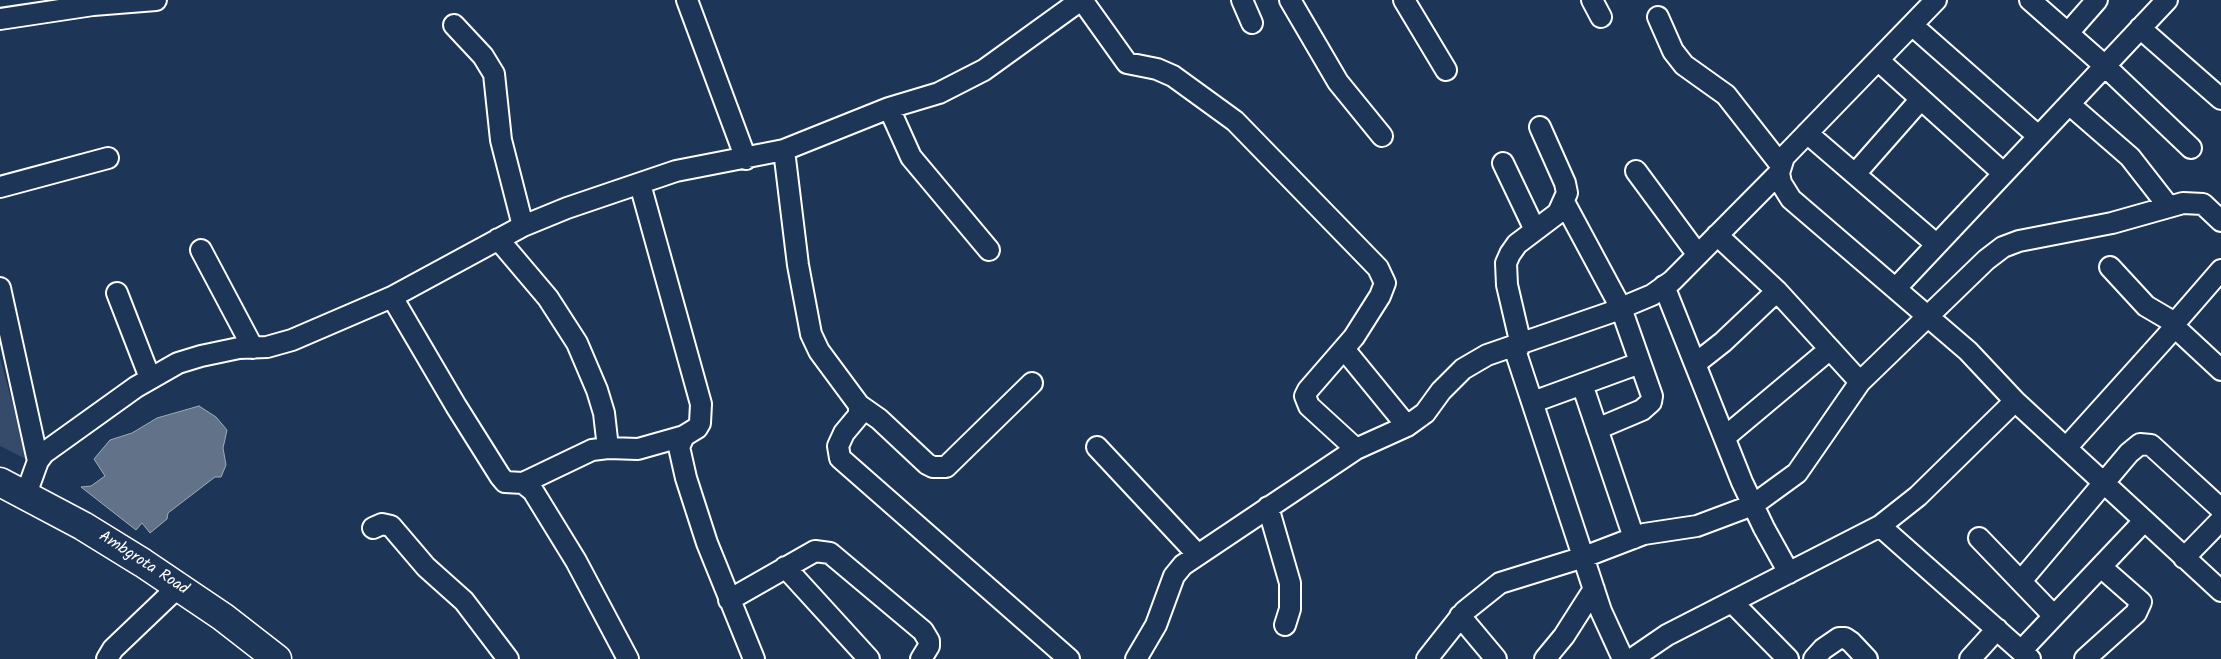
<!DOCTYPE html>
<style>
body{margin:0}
canvas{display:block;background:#1d3557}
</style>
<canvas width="2221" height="659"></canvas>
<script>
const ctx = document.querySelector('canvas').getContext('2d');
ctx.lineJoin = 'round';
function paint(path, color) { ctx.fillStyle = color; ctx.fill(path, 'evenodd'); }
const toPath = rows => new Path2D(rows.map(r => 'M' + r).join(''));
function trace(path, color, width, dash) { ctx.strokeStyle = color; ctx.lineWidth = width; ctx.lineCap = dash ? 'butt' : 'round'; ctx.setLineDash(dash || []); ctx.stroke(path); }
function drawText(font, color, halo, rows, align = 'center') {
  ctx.font = font + ' Kalam,sans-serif'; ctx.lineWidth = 5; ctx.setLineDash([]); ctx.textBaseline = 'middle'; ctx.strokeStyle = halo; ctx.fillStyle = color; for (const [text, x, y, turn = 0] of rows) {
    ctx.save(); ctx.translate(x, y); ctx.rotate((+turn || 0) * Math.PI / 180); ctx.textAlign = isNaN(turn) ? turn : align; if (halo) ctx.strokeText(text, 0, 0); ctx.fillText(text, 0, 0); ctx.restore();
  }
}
const green = toPath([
 [0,358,21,435,30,461,0,446]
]);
const water = toPath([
 [199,406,216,417,227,430,223,448,226,465,221,477,215,477,168,513,167,519,150,533,142,523,136,530,81,487,91,486,105,476,94,459,110,440,132,433,157,418,199,406]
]);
const street = toPath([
 [687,0,746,159],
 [1082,0,1127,63,1157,69,1173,76,1235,121,1378,268,1385,283,1380,296,1354,337,1308,390,1305,396,1309,406,1356,449],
 [1242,0,1252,23],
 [1290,0,1338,82,1382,136],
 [1404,0,1446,70],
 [1592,0,1601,17],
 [1936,0,1784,157,1779,173,1781,183,1791,199,1968,351,2015,401,2221,591],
 [2030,0,2105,66,2191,148],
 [1658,17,1673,51,1684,65,1726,95,1780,164],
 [0,19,93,5,156,0],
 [454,25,483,56,494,74,501,140,523,226],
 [1912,25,2038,136],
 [2140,28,2221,99],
 [2068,33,2097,0],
 [1878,60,2003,173],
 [2069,104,2130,157,2169,207],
 [889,108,911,157,989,250],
 [1807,133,1936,244],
 [784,150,798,265,811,334,819,351,859,405,859,415,844,433,838,446,840,458,1069,659],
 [1503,163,1535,230],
 [1636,171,1698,255],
 [1855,174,1921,99],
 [640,184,701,404,700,423,697,428,684,436,679,447,686,478,707,543,754,659],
 [0,187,108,158],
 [1564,202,1621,308,1652,396,1651,402,1642,410,1597,429],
 [1717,235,1777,291,1860,382],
 [498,239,548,298,577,343,597,390,604,413,608,448],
 [201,250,253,348],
 [2110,267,2146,306,2175,323],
 [2221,270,2175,323,2178,330,2221,370],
 [1664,286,1742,482,1764,528,1789,573],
 [0,288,38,461],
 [1896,288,2167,0],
 [117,293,150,378],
 [392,297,456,406,500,476,505,482,523,483,533,491,576,561,628,659],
 [1521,345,1507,285,1506,263,1510,254,1517,244,1558,213,1567,193,1565,183,1540,127],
 [1514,347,1601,611,1623,659],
 [1344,349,1407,426],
 [1695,364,1723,342,1777,291],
 [1582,384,1634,538],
 [1533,402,1640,363],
 [859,405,879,419,927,464,933,467,946,467,1032,383],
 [1725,437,1830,349],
 [1097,447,1198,555],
 [2066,448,2175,327],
 [523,483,592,450,608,448,638,449,684,436],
 [26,494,38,461,44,453,136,387,178,363,201,356,239,348,267,347,292,340,392,297,523,226,567,208,676,171,784,150,889,108,939,93,984,70,1081,0],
 [1268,507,1290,583,1290,609,1285,625],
 [1880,526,2030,659],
 [373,528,382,524,391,526,426,567,464,601,508,659],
 [1979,538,2054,616],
 [2184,558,2221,520],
 [785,567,869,659],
 [2021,581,2129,453,2140,444,2151,445,2221,509],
 [729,600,815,551,830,553,923,631,929,641,929,646,921,659],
 [1732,602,1788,659],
 [1460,616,1496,659],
 [2021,651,2144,521],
 [107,659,113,649,179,586],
 [1136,659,1156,625,1174,576,1183,565,1356,449,1407,426,1425,413,1441,391,1463,369,1487,355,1609,313,1652,295,1672,281,1779,173],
 [1427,659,1465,611,1500,583,1584,557,1644,534,1697,526,1753,505,1797,473,1860,382,1986,260,2003,247,2019,241,2112,223,2183,203,2203,204,2221,221],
 [1545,659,1564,636,1594,589],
 [1632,659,1667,635,1880,526,1918,496,2015,401],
 [1814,659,1823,649,1839,638,1845,638,1851,642,1867,659],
 [1970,659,1997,629],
 [2085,659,2136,613,2141,602,2101,567]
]);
const primary = toPath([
 [0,482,83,526,143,563,223,617,277,659]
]);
const streetNames = [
 ["Ambgrota Road",143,564,33]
];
paint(green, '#364b69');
paint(water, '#617289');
trace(water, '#a0aab8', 1);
trace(street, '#fff', 24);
trace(primary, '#fff', 31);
trace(street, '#1d3557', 20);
trace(primary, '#1d3557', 28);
drawText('16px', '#fff', '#1d3557', streetNames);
</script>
